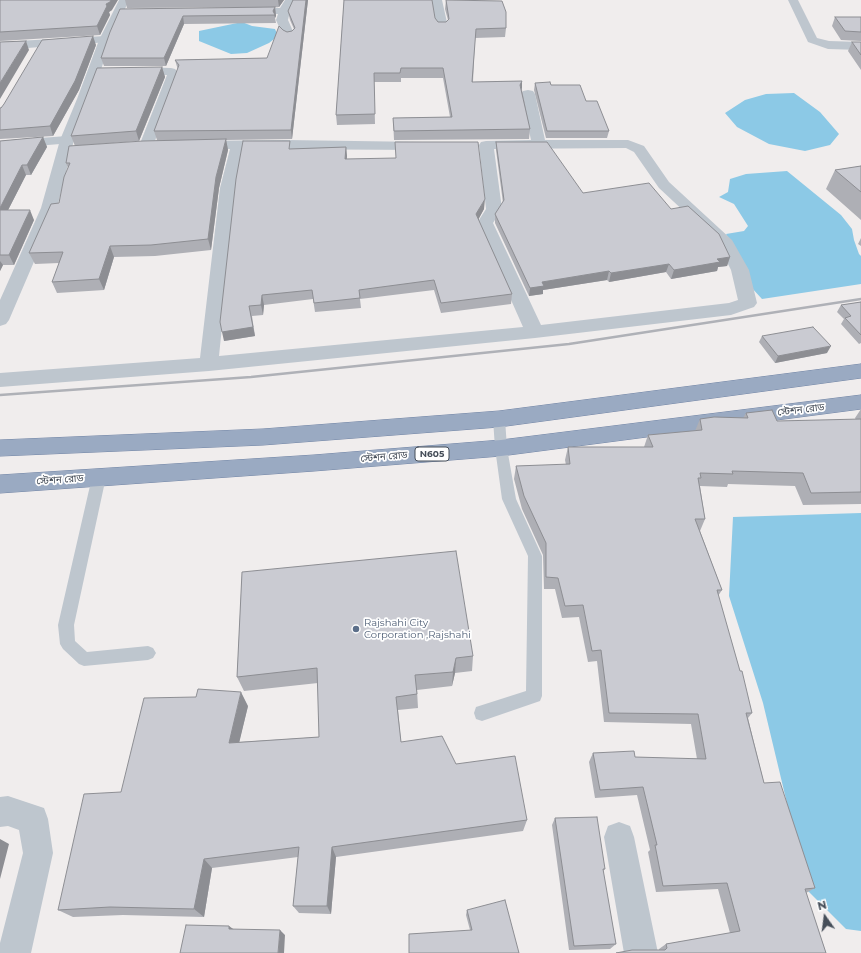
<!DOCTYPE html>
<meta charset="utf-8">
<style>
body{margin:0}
#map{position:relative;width:861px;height:953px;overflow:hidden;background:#f0eded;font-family:Montserrat,sans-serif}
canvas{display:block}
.north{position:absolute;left:805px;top:897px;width:40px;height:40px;-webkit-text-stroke:3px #fff;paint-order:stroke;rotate:346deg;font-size:11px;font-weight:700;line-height:16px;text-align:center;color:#464e59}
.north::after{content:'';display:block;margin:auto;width:14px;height:18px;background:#464e59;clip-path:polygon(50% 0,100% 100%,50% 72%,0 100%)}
</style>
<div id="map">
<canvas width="861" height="953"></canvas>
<div class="north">N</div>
</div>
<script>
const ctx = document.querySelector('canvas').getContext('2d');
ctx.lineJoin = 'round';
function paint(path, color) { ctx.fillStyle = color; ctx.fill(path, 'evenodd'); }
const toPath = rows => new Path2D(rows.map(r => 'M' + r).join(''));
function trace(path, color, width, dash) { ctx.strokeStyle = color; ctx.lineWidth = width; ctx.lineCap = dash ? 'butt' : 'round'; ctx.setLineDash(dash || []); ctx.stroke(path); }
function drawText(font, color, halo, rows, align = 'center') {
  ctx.font = font + ' Montserrat,"Noto Sans Bengali",sans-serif'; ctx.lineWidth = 3.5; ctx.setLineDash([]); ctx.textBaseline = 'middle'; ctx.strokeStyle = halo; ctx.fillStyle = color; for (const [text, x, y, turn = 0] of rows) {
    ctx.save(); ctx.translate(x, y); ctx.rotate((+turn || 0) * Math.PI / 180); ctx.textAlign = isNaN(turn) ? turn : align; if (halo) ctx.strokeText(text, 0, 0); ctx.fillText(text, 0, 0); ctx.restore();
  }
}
const water = toPath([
 [242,22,252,26,275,29,278,36,269,43,247,53,231,54,199,41,199,31],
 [794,93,820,112,839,134,830,145,805,151,769,144,737,127,725,113,745,100,766,94],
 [787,171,841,215,852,229,854,240,859,254,861,256,861,284,762,299,751,287,735,249,726,234,744,231,748,226,734,204,719,197,728,192,730,179,746,174],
 [861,513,861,931,846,929,808,891,763,703,729,596,733,517]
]);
const service = toPath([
 [499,415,503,416,505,419,507,448,516,499,542,556,542,696,540,701,482,721,476,719,474,713,476,707,526,691,528,556,502,499,495,448,493,419,495,416,499,415],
 [99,472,104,473,106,477,74,625,75,641,87,652,148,646,153,648,156,653,153,658,148,660,84,666,79,664,63,649,60,644,58,625,92,477,94,473,99,472]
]);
const minor = toPath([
 [285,0,295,0,290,11,288,20,295,36,293,38,289,39,285,38,283,36,276,20,278,14,245,14,239,11,245,8,280,8,285,0],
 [432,0,442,0,448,27,446,29,438,29,436,27,432,0],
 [788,0,798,0,817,38,829,41,861,42,861,50,828,49,808,42,788,0],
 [105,36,109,38,111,40,109,42,0,50,0,42,105,36],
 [133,67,171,68,175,69,180,74,153,146,151,149,146,150,141,149,139,146,167,75,129,74,127,71,129,68,133,67],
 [528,90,533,91,535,94,545,140,628,140,644,146,669,182,732,240,749,270,757,303,754,307,731,315,535,338,209,371,0,387,0,373,200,358,220,188,230,149,192,148,190,145,192,142,197,141,285,140,424,142,429,143,431,146,429,149,424,150,244,149,236,188,219,356,523,327,477,223,486,209,479,145,481,142,486,141,531,140,521,94,523,91,528,90],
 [626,148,634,152,659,188,717,242,731,270,738,300,729,303,541,325,493,223,502,209,494,149,626,148],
 [67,136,72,137,74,140,72,143,0,149,0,141,67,136],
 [8,796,44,808,48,819,53,853,31,953,0,953,0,943,23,853,19,830,8,826,0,827,0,797,8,796],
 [619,822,630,826,634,837,658,953,624,953,604,837,608,826,619,822]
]);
const tertiary = toPath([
 [119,0,129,0,111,40,91,99,74,140,57,208,9,320,6,324,0,326,0,300,41,208,60,140,77,99,99,40,119,0]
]);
const trunk = toPath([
 [861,364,861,378,499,427,263,445,0,456,0,440,263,429,499,411,861,364],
 [861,395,861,409,501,456,314,471,0,493,0,475,314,455,501,440,861,395]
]);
const rail = toPath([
 [0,395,251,377,569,344,861,299]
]);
const wall = toPath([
 [0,0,112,10,109,12,110,15,100,35,0,41],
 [125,0,284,0,279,7,127,8],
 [293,0,308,0,292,139,226,140,228,150,219,188,211,250,155,256,114,257,104,290,57,293,52,282,59,263,35,264,29,253,59,203,68,168,66,163,157,140,154,131,178,70,175,60,267,58,283,30,287,32,292,31,294,29,290,20,288,11],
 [344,0,435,18,438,22,446,22,448,20,445,9,446,0,506,28,505,37,475,38,473,82,522,81,522,90,530,129,529,139,394,140,393,118,450,117,443,78,401,78,401,82,374,82,375,124,337,125,336,115],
 [275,7,276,16,275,18,276,23,184,24,166,66,104,66,101,58,120,9],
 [835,17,861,17,861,41,841,40,832,26],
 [852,42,861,42,861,70,848,51],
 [96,45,79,90,53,136,0,139,0,108],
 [162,67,165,77,139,141,75,146,71,136],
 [535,83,551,85,586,101,609,131,607,138,546,138,534,90],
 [43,137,47,147,31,175,26,175,8,210,34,220,14,265,3,265,0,271,0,141],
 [496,142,583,193,671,209,730,257,727,266,718,267,717,271,671,279,666,272,609,282,607,280,543,290,543,294,529,296,495,223,495,214,503,203,496,150],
 [346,147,347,159,484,209,478,219,512,294,511,304,441,313,434,290,360,299,361,308,315,312,313,299,264,305,263,315,252,316,255,336,224,341,291,149],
 [861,166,861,220,826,189,835,170],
 [861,238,861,246,858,244],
 [861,302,861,343,859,344,841,324,844,319,837,312,841,305],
 [762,336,827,353,775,363,759,342],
 [861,409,861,504,803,505,795,486,728,484,727,487,700,486,705,519,700,531,722,590,718,596,752,713,748,718,764,783,815,888,806,893,826,953,659,950,659,949,666,944,730,933,718,889,656,892,648,852,650,850,637,795,595,798,589,762,593,753,635,757,697,759,691,724,604,722,597,661,588,662,579,617,562,618,555,589,544,589,543,555,522,509,514,479,516,466,566,465,565,460,568,447,644,447,648,435,695,431,700,419,743,418,746,413,777,421,856,420,855,418],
 [242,572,473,656,472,671,455,673,452,686,417,690,418,708,398,710,401,742,456,764,527,820,523,831,336,857,331,914,299,913,293,906,298,857,212,868,204,917,123,915,73,917,58,910,121,792,248,706,239,742,319,737,318,683,244,691,237,677],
 [555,818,605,869,603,871,616,944,610,949,569,950,552,825],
 [467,910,519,953,470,930,466,915]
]);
const shadedWall = toPath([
 [111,0,118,0,112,10,109,12,110,15,100,35,97,26,106,4],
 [278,0,284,0,279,7],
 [306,0,308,0,292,139,291,130],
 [275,7,276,16,275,18,273,11],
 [183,16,184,24,166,66,164,58],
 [93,36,96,45,79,90,53,136,50,126],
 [26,41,29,50,0,99,0,83],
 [162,67,165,77,139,141,136,131],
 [522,81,522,90,520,85],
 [43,137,47,147,31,175,27,165],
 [226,139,228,150,219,188,211,250,208,239,216,177],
 [346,147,347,156,346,168,345,159],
 [22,165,26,175,3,220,0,214,0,208],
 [485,199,484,209,476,224,476,214],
 [30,210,34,220,14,265,9,255],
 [110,246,114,257,104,290,99,279],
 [730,257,727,266,718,267,717,271,671,279,674,270,717,259],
 [0,261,3,265,0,271],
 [669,264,666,272,609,282,611,273],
 [609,271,607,280,543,290,543,294,529,296,530,288,542,282],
 [262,295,264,305,263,315,261,305],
 [249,306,255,336,224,341,222,332],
 [831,346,827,353,775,363,778,356],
 [456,658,455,673,452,686,453,672],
 [241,692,248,706,236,756,229,743],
 [0,839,9,844,0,879],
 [332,847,336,857,331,914,327,906],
 [204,859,212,868,204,917,194,909],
 [229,926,236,931,229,929],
 [280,930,285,935,284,953,278,953]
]);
const building = toPath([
 [0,0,111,0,110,2,106,4,107,6,97,26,0,32,0,0],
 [293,0,306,0,291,130,154,131,179,65,175,60,267,58,279,26,283,30,287,32,292,31,295,28,288,11,293,0],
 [344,0,432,0,435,18,438,22,446,22,449,19,446,0,502,1,506,12,506,28,476,29,472,82,522,81,520,85,530,129,394,131,393,118,452,117,443,68,401,68,400,73,374,73,375,114,336,115,344,0],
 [275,7,273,11,275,15,183,16,164,58,101,58,110,32,120,9,275,7],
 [835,17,861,17,861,32,845,31,835,17],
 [93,36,75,81,50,126,0,130,0,108,1,108,4,104,42,40,93,36],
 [26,41,0,83,0,42,26,41],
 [852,42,861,42,861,55,852,42],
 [162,67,136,131,71,136,97,68,162,67],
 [550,82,551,85,580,85,586,101,597,101,609,131,547,131,535,83,550,82],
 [43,137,27,165,22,165,0,208,0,141,43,137],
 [226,139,216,177,208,239,151,245,110,246,99,279,52,282,63,252,29,253,51,204,59,203,64,177,70,163,66,163,69,146,143,141,226,139],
 [243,141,290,141,289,149,346,147,345,159,396,158,395,142,478,142,485,199,476,214,512,294,441,303,434,280,359,290,360,298,314,303,312,290,262,295,261,305,249,306,253,327,222,332,220,322,236,179,243,141],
 [496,142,547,142,583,193,649,183,671,209,688,206,719,234,730,257,717,259,720,262,674,270,669,264,611,273,609,271,542,282,544,286,530,288,495,214,504,200,496,142],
 [861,166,861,192,835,170,861,166],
 [0,210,30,210,9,255,0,255,0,210],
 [861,302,861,335,845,318,851,316,841,305,861,302],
 [813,327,831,346,778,356,762,336,813,327],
 [772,410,777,421,861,419,861,492,811,493,803,473,732,471,733,474,700,473,701,478,698,478,705,519,695,519,722,590,717,590,740,671,742,671,752,713,746,713,764,783,780,782,815,888,805,889,826,953,616,953,632,950,665,950,667,948,666,944,740,931,727,883,663,886,655,845,657,845,643,787,600,790,593,753,634,751,635,757,706,759,698,714,609,713,601,650,592,651,583,605,565,606,558,578,546,577,546,543,524,496,516,466,570,464,568,447,653,447,648,435,702,430,700,419,714,417,748,418,746,413,772,410],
 [456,551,473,656,456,658,453,672,415,675,417,694,396,697,401,742,442,736,456,764,515,756,527,820,332,847,327,906,293,906,299,847,204,859,194,909,110,907,58,910,84,794,121,792,144,698,196,697,198,689,241,692,229,743,319,737,317,668,237,677,242,572,456,551],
 [597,817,605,869,603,869,616,944,574,946,555,818,597,817],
 [505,900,519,953,409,953,409,934,472,930,467,910,505,900],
 [186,925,229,926,229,929,280,930,278,953,180,953,186,925]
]);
const markers = [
 [356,629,4,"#5c6f8a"]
];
const shields = [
 [432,454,34]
];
const shieldNames = [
 ["N605",432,454]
];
const streetNames = [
 ["স্টেশন রোড",801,410,-7],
 ["স্টেশন রোড",384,457,-5],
 ["স্টেশন রোড",60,480,-4]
];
const serviceNames = [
 ["Rajshahi City",364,623],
 ["Corporation ,Rajshahi",364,635]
];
paint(water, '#8cc9e6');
trace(trunk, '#7285a5', 1);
paint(service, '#bec6ce');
paint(minor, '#bec6ce');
paint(tertiary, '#bec6ce');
paint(trunk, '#9aaac2');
trace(rail, '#afb1b7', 2.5);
paint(wall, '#aeafb5');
paint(shadedWall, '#8d8e93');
paint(building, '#cacbd2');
trace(building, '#8d8e93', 1);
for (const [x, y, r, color] of markers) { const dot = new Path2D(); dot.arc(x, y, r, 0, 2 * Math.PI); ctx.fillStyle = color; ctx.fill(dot); trace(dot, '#fff', 1.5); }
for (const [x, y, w] of shields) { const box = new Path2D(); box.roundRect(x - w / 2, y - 7, w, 14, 3); ctx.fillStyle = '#fff'; ctx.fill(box); trace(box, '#464e59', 1); }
drawText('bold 9px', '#464e59', null, shieldNames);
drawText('10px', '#464e59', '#fff', streetNames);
drawText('10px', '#4e5e75', '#fff', serviceNames, 'left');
</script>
